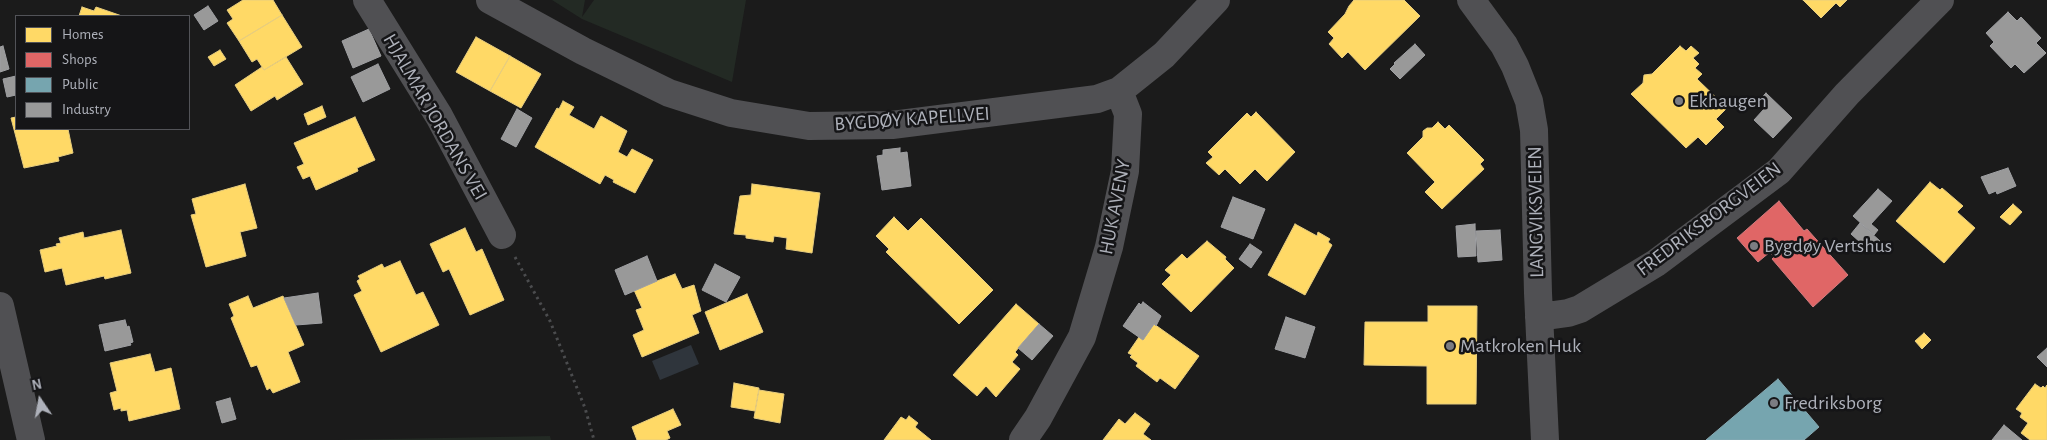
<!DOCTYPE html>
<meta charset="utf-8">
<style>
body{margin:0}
#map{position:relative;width:2047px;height:440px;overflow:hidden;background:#1b1b1b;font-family:"Alegreya Sans",sans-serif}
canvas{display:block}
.legend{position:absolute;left:15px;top:15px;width:175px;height:115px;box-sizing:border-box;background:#151517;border:1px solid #525358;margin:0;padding:6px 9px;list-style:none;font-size:15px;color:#aeb1ba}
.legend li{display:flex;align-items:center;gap:10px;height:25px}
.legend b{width:25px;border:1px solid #525358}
.north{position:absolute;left:15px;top:375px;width:50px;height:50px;-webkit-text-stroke:4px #151517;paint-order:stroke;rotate:348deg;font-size:14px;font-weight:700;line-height:20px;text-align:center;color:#aeb1ba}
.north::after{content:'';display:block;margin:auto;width:18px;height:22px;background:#aeb1ba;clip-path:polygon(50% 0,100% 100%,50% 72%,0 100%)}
</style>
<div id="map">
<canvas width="2047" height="440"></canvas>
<ul class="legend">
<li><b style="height:14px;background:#ffd966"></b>Homes</li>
<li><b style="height:14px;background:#e06666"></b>Shops</li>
<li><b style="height:14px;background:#76a5af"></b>Public</li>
<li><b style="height:14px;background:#999"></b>Industry</li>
</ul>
<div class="north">N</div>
</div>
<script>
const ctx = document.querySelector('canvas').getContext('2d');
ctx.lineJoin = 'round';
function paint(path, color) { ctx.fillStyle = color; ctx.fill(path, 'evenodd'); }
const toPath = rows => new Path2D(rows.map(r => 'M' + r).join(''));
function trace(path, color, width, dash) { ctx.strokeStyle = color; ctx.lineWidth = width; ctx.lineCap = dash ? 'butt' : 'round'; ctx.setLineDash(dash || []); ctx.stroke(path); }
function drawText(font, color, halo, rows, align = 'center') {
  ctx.font = font + ' "Alegreya Sans",sans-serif'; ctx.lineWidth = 5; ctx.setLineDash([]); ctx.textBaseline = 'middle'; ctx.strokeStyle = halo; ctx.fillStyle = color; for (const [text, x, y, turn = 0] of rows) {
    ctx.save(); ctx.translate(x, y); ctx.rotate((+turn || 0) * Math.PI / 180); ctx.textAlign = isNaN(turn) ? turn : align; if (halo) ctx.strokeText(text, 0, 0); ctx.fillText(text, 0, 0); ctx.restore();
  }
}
const green = toPath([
 [552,0,585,0,582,17,594,0,746,0,732,82,582,19],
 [550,436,551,440,336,440]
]);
const water = toPath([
 [691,345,699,364,660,380,652,361]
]);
const homes = toPath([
 [243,0,273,0,282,15,239,41,227,23,233,19,227,10,243,0],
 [1354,0,1404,0,1420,16,1365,70,1348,52,1342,58,1329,44,1334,38,1328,32,1345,14,1349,6,1354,0],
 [1803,0,1847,0,1840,7,1836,3,1821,18,1803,0],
 [82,7,94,11,96,7,122,16,79,16,82,7],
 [282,15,302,47,264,70,257,59,252,62,239,41,282,15],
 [476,37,510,56,490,91,456,72,476,37],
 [1680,46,1686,51,1691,46,1699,53,1693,58,1699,64,1695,68,1702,74,1697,79,1727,108,1716,119,1724,127,1706,145,1698,137,1686,148,1631,94,1643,83,1644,75,1652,74,1680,46],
 [220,50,226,59,214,66,208,57,220,50],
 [510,56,541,74,521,108,490,91,510,56],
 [286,57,303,84,277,100,275,96,251,111,235,85,262,67,264,70,286,57],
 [563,101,574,107,569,115,594,129,601,116,627,131,618,152,627,157,632,149,653,160,635,193,613,182,614,180,605,175,600,184,535,147,557,108,559,109,563,101],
 [322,106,326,117,308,125,304,114,322,106],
 [1256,112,1295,152,1267,181,1255,169,1240,184,1225,169,1219,175,1206,163,1213,157,1208,152,1247,113,1251,117,1256,112],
 [16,117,16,129,68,129,73,153,58,157,59,161,24,168,11,118,16,117],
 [355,117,375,160,357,168,358,171,316,190,310,176,303,179,297,167,304,164,294,143,355,117],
 [1438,122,1445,129,1449,125,1484,160,1480,164,1484,169,1442,209,1425,192,1435,182,1407,153,1423,137,1423,131,1427,128,1432,128,1438,122],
 [1930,182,1940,190,1942,188,1963,206,1957,212,1975,228,1944,263,1896,221,1930,182],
 [245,184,257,228,240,232,246,256,206,267,191,215,196,214,192,199,245,184],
 [752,184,820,193,812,253,786,249,787,238,774,236,773,242,746,238,746,235,734,234,740,196,751,195,752,184],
 [2013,204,2022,212,2010,225,2000,217,2013,204],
 [894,217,908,231,921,218,993,290,959,324,886,252,889,249,876,236,894,217],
 [1295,224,1317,236,1318,232,1330,239,1328,242,1332,245,1305,295,1268,275,1295,224],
 [465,228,476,252,482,249,504,300,470,315,449,269,443,272,430,244,465,228],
 [121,230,131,273,105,279,104,276,66,285,62,268,45,272,40,250,57,246,56,244,61,243,59,238,83,232,84,238,121,230],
 [1207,241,1226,257,1225,259,1234,268,1191,312,1162,284,1171,275,1165,270,1182,254,1187,259,1207,241],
 [400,261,416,295,423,292,439,325,381,352,354,295,362,291,357,281,360,279,358,276,382,264,384,268,400,261],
 [675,274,682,289,694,285,701,311,692,315,699,333,642,357,633,335,644,330,636,310,642,308,634,290,675,274],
 [747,294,763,332,720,350,705,312,747,294],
 [248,296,253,308,283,296,304,345,288,352,300,382,273,393,270,388,267,390,257,365,251,367,231,318,234,316,229,304,248,296],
 [1016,304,1039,324,1015,352,1018,355,1012,362,1020,369,996,397,986,386,977,396,953,375,1016,304],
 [1428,306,1477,306,1476,404,1427,404,1427,366,1364,365,1365,322,1428,322,1428,306],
 [1154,324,1199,356,1175,389,1160,378,1157,382,1136,366,1138,363,1130,357,1132,355,1128,353,1139,337,1143,340,1154,324],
 [1924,333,1931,340,1922,349,1915,341,1924,333],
 [150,354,155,372,171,368,180,409,129,421,127,410,121,411,121,408,114,410,110,393,117,391,110,363,150,354],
 [734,383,759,388,755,411,731,407,734,383],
 [2035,384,2041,388,2043,386,2045,388,2047,385,2047,440,2030,440,2021,433,2028,423,2020,417,2022,413,2016,409,2035,384],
 [759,390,784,394,780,423,754,418,759,390],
 [673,409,681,425,667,431,670,438,666,440,637,440,632,427,673,409],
 [1135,413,1150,424,1143,434,1151,440,1103,440,1119,419,1125,424,1135,413],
 [909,416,918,423,915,427,931,440,884,440,901,417,906,420,909,416]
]);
const shops = toPath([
 [1779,201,1804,231,1807,229,1848,275,1813,307,1772,259,1774,257,1770,252,1758,262,1737,238,1779,201]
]);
const public = toPath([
 [1778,379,1819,427,1804,440,1706,440,1778,379]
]);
const industry = toPath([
 [208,6,218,21,204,30,194,15,208,6],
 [2008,12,2017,21,2021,17,2041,38,2036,43,2046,53,2024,73,2015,64,2011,68,1990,46,1994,42,1986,33,2008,12],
 [369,29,381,56,353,68,342,41,369,29],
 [1415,44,1425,55,1400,79,1390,69,1395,64,1394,63,1415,44],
 [3,46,9,69,0,72,0,47,3,46],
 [378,64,390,89,363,102,351,77,378,64],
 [16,76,16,95,7,97,3,79,16,76],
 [1766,93,1792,118,1773,138,1754,120,1764,109,1757,102,1766,93],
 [517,109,532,118,516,147,501,139,517,109],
 [900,148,900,153,907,152,911,186,882,190,877,156,883,155,883,150,900,148],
 [2008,168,2016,186,1997,194,1996,191,1989,194,1981,177,2008,168],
 [1878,189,1892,201,1871,224,1878,230,1874,235,1853,216,1878,189],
 [1233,197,1265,209,1253,239,1221,227,1233,197],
 [1860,223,1880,241,1871,252,1851,234,1860,223],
 [1475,224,1476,256,1458,257,1456,226,1475,224],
 [1500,230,1502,260,1478,262,1476,231,1500,230],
 [1250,244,1262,252,1251,268,1239,259,1250,244],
 [647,256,657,281,625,295,615,270,647,256],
 [715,264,740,277,726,302,702,290,715,264],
 [318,293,322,323,296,325,284,298,318,293],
 [1143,302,1161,316,1156,326,1154,324,1143,340,1123,326,1139,303,1141,305,1143,302],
 [1286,317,1315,327,1305,358,1275,349,1286,317],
 [125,320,127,327,129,326,133,342,130,343,131,345,105,351,99,325,125,320],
 [1039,324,1053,336,1032,360,1018,348,1039,324],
 [2047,348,2047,367,2037,357,2047,348],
 [230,398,236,419,222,423,216,402,230,398],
 [2004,425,2022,440,1992,440,2004,425]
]);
const path = toPath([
 [515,257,550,321,585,408,594,440]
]);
const minor = toPath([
 [367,0,439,116,502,235],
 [490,0,583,51,669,93,731,113,809,126,892,125,1097,99,1119,91,1164,55,1216,0],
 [1471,0,1504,45,1515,66,1529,101,1534,130,1538,293,1545,440],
 [0,306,31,440],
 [1539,317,1568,313,1580,309,1656,263,1779,171,1847,94,1940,0],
 [1023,440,1038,418,1082,337,1109,247,1125,171,1128,114,1119,91]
]);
const markers = [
 [1679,101,5,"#7b7c82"],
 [1754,246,5,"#7b7c82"],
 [1450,346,5,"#7b7c82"],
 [1774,403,5,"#7b7c82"]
];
const poiNames = [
 ["Ekhaugen",1689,101],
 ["Bygdøy Vertshus",1764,246],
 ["Matkroken Huk",1460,346],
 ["Fredriksborg",1784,403]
];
const streetNames = [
 ["HJALMAR JORDANS VEI",435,117,60],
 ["BYGDØY KAPELLVEI",912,119,-4],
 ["HUK AVENY",1115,207,-79],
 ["LANGVIKSVEIEN",1536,212,-91],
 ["FREDRIKSBORGVEIEN",1709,219,-37]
];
paint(green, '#232a24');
paint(water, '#2f353c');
paint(homes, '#ffd966');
trace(homes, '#e7cd7f', 1);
paint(shops, '#e06666');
trace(shops, '#d17c7f', 1);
paint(public, '#76a5af');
trace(public, '#87a9b2', 1);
paint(industry, '#999');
trace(industry, '#9fa0a3', 1);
trace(path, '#4b4c4e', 3, [2.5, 4]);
trace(minor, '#505053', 28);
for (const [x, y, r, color] of markers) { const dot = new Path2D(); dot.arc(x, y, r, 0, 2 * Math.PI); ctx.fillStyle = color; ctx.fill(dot); trace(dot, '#151517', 2); }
drawText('20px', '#aeb1ba', '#151517', poiNames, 'left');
drawText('20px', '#aeb1ba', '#151517', streetNames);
</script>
